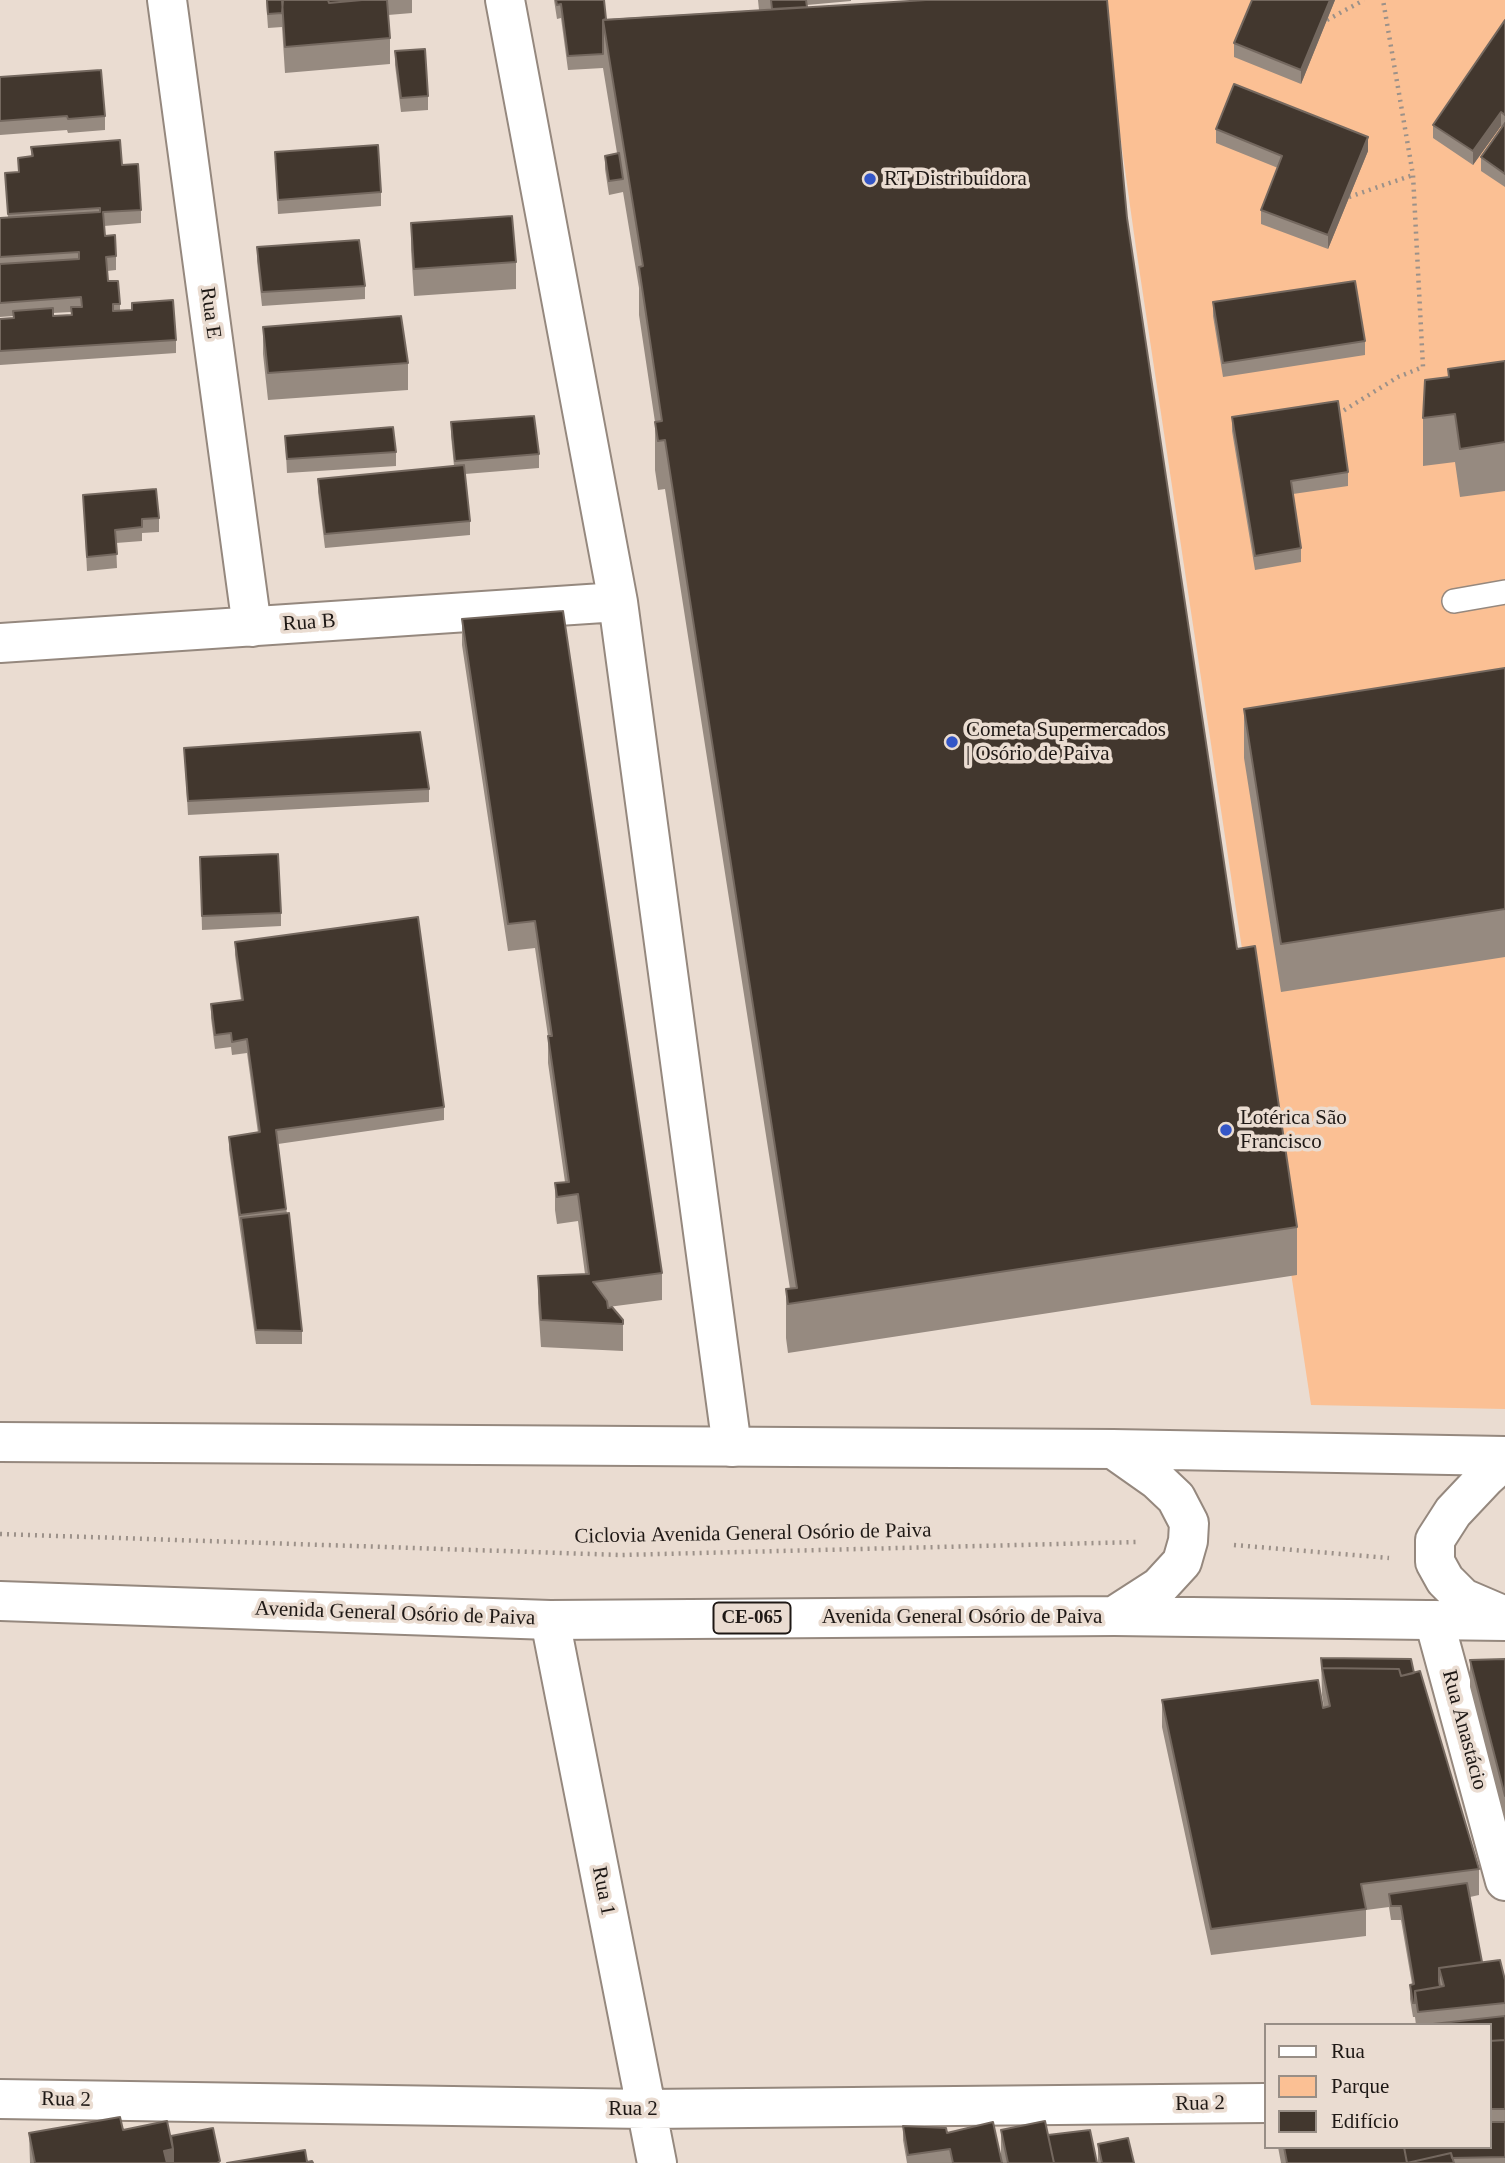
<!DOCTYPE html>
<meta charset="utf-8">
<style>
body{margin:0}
#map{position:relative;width:1505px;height:2163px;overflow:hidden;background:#eadcd1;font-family:"Times New Roman",serif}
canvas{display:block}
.legend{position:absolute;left:1264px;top:2023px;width:228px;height:126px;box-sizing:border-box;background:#eadcd1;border:2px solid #988e86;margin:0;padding:9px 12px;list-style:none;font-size:21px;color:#1e1815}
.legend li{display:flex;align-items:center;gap:14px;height:35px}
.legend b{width:35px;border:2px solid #988e86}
</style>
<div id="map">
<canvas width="1505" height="2163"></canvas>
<ul class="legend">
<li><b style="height:9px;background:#fff"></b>Rua</li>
<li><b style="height:19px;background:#fbc094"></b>Parque</li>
<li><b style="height:19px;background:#42372e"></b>Edifício</li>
</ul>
</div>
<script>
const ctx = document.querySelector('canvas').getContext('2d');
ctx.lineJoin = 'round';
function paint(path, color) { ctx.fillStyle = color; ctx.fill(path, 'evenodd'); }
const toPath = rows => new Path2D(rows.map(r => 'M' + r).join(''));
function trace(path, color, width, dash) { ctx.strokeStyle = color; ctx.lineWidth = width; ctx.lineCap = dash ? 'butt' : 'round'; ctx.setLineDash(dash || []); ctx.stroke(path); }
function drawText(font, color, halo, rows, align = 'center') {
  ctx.font = font + ' "Times New Roman",serif'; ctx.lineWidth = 7; ctx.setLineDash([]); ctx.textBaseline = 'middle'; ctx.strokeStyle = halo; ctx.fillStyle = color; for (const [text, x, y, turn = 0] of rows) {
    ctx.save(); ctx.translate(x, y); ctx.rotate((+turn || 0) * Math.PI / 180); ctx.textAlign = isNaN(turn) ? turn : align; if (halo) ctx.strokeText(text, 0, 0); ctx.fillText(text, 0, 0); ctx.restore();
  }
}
const green = toPath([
 [1101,0,1505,0,1505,1409,1311,1405,1136,248]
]);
const path = toPath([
 [1327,20,1364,0],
 [1349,197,1413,175],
 [1338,414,1398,377,1423,367,1413,175,1383,0],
 [0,1534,621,1555,1138,1542],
 [1234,1545,1389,1558]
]);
const lane = toPath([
 [1454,601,1505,592]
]);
const street = toPath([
 [167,0,252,627],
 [505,0,618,602,732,1447],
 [0,643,618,602],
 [550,1620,657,2163],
 [1434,1620,1505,1881],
 [0,2099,646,2109,1265,2103]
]);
const primary = toPath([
 [0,1442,1113,1449,1505,1456],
 [1113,1449,1157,1480,1176,1498,1189,1523,1188,1541,1182,1562,1159,1587,1114,1616],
 [1505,1460,1486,1477,1453,1512,1435,1540,1435,1562,1445,1580,1463,1598,1505,1616],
 [0,1601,550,1620,1114,1616,1505,1621]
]);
const wall = toPath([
 [266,0,412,0,412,13,388,15,390,38,390,64,285,73,282,27,268,28],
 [554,0,604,0,606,19,759,10,758,0,851,0,851,1,807,5,807,7,1127,218,1237,949,1297,1227,1297,1275,788,1353,786,1338,786,1289,790,1289,665,489,658,490,655,470,655,422,639,315,639,288,623,192,609,195,605,169,605,156,617,153,603,68,568,70,561,18,557,19],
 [1250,0,1335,0,1301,84,1234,57,1234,43,1252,0],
 [1505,20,1505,187,1481,171,1481,157,1502,127,1501,126,1473,165,1433,138,1433,125],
 [395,51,428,96,428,110,401,112,395,65],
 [0,77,105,116,105,130,68,133,67,130,0,135],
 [1216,129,1368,151,1328,249,1261,224,1261,210,1278,168,1216,143],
 [31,147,122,165,141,210,141,223,104,226,105,236,116,256,116,270,107,271,108,281,120,304,120,311,176,340,176,353,0,365,0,319,13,318,13,316,0,317,0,218,8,218,5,173,18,172,18,158,31,156],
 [71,312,71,315,53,316,53,313],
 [275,152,381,192,381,206,278,214],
 [411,223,516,262,516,289,414,296,411,250],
 [257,247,365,286,365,299,262,306,257,261],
 [1213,302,1365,341,1365,355,1223,377,1213,316],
 [263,327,408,363,408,390,268,400,263,354],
 [1505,361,1505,491,1460,497,1455,462,1423,466,1423,418,1448,377,1448,369],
 [1232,417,1348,472,1348,486,1293,494,1301,548,1301,562,1255,570,1232,431],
 [451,422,539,454,539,468,465,474,470,521,470,535,325,548,318,492,318,479,454,466,451,436],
 [285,436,396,452,396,466,287,473],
 [83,495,159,518,159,532,142,533,142,541,116,543,117,568,87,571],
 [462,619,662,1273,662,1300,608,1307,623,1320,623,1351,541,1347,538,1303,538,1276,585,1274,578,1221,557,1224,555,1210,555,1183,565,1182,548,1063,548,1036,535,948,508,951,462,645],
 [1505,668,1505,957,1281,992,1244,758,1244,709],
 [184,748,429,789,429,802,188,815],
 [200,857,281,913,281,926,202,930],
 [235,942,444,1107,444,1120,278,1144,302,1331,302,1344,256,1344,229,1150,229,1137,258,1133,247,1053,232,1055,231,1047,215,1049,211,1018,211,1004,241,1000,235,955],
 [1321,1658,1414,1673,1479,1869,1479,1895,1470,1897,1482,1962,1505,1980,1505,2163,1281,2163,1278,2147,1489,2147,1489,2025,1416,2025,1415,2017,1413,2017,1410,1999,1410,1985,1412,1984,1401,1920,1391,1920,1389,1907,1366,1910,1366,1936,1211,1955,1162,1727,1162,1700,1324,1707,1322,1695],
 [1505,1659,1505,1822,1470,1687,1470,1660],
 [903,2126,947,2133,1001,2157,1001,2130,1048,2135,1097,2163,907,2163,903,2140],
 [123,2130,171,2136,220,2163,30,2163,29,2133],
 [1098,2144,1134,2163,1098,2163]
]);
const shadedWall = toPath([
 [1330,0,1335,0,1301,84,1301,70],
 [1501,112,1501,126,1473,165,1473,151],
 [1368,137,1368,151,1328,249,1328,235],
 [173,2149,173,2163,164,2163,164,2151]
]);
const building = toPath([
 [267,0,283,0,282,13,268,14,267,0],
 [282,0,328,0,329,3,362,0,387,0,390,38,285,47,282,0],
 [328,0,362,0,329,3,328,0],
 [556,0,604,0,606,19,603,20,603,54,568,56,561,4,557,5,556,0],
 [771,0,806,0,807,7,772,9,771,0],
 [926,0,1107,0,1127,218,1237,949,1255,946,1297,1227,788,1304,786,1289,797,1288,665,440,658,441,655,422,662,421,639,267,643,266,603,20,926,0],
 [1252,0,1330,0,1301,70,1234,43,1252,0],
 [1505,20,1505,115,1501,112,1473,151,1433,125,1505,20],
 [425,49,428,96,401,98,395,51,425,49],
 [101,70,105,116,68,119,67,116,0,121,0,77,101,70],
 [1234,84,1368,137,1328,235,1261,210,1282,156,1216,129,1234,84],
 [1505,123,1505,174,1481,157,1505,123],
 [120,140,122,165,138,164,141,210,103,212,105,236,115,235,116,256,106,257,108,281,118,281,120,304,113,304,113,311,132,310,132,303,173,300,176,340,0,351,0,319,14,318,13,311,53,308,53,316,72,315,71,307,82,307,81,297,0,303,0,264,79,259,79,252,0,257,0,218,100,212,100,208,8,214,5,173,19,172,18,158,33,156,31,147,120,140],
 [378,145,381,192,278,200,275,152,378,145],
 [619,153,623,179,609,181,605,156,619,153],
 [512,216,516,262,414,269,411,223,512,216],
 [359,240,365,286,262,292,257,247,359,240],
 [1355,281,1365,341,1223,363,1213,302,1355,281],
 [401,316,408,363,268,373,263,327,401,316],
 [1505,361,1505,442,1460,449,1455,414,1423,418,1425,380,1449,377,1448,369,1505,361],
 [1338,401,1348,472,1291,481,1301,548,1255,556,1232,417,1338,401],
 [534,416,539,454,455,461,451,422,534,416],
 [393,427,396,452,287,459,285,436,393,427],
 [464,465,470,521,325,534,318,479,464,465],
 [156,489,159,518,142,519,142,527,115,530,117,554,87,557,83,495,156,489],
 [563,611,662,1273,593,1282,607,1301,608,1308,612,1307,623,1320,623,1324,541,1320,538,1276,589,1274,578,1194,557,1197,555,1183,569,1182,548,1036,552,1036,535,921,508,924,462,619,563,611],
 [1505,668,1505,909,1281,944,1244,709,1505,668],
 [420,732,429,789,188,801,184,748,420,732],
 [278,854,281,913,202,916,200,857,278,854],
 [418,917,444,1107,276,1130,286,1209,240,1215,229,1137,260,1132,247,1039,232,1042,231,1033,215,1035,211,1004,243,1000,235,942,418,917],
 [289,1213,302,1331,256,1330,241,1218,289,1213],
 [1321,1658,1411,1659,1414,1673,1401,1676,1399,1669,1322,1668,1321,1658],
 [1505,1659,1505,1796,1470,1660,1505,1659],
 [1322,1668,1399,1669,1401,1676,1420,1671,1479,1869,1361,1884,1366,1909,1211,1929,1162,1700,1318,1680,1323,1708,1330,1706,1322,1668],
 [1467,1883,1482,1962,1439,1968,1439,1981,1440,1987,1415,1991,1415,2003,1413,2003,1410,1985,1414,1984,1401,1906,1391,1906,1389,1894,1467,1883],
 [1500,1960,1505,1980,1505,2003,1418,2012,1415,1991,1444,1986,1439,1968,1500,1960],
 [1505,2016,1505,2040,1489,2041,1489,2025,1424,2025,1505,2016],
 [1505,2040,1505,2109,1489,2109,1489,2041,1505,2040],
 [120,2117,123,2130,167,2121,173,2149,164,2151,167,2163,35,2163,29,2133,120,2117],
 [1045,2121,1054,2163,1008,2163,1001,2130,1045,2121],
 [993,2122,1002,2163,953,2163,950,2149,908,2155,903,2126,946,2128,947,2133,993,2122],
 [1489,2122,1505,2122,1505,2157,1452,2158,1451,2153,1407,2163,1404,2147,1489,2147,1489,2122],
 [213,2128,220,2161,217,2163,173,2163,173,2149,171,2136,213,2128],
 [1090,2130,1097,2163,1054,2163,1048,2135,1090,2130],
 [1128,2138,1134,2163,1102,2163,1098,2144,1128,2138],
 [1284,2147,1404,2147,1407,2163,1451,2153,1454,2163,1287,2163,1284,2147],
 [305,2150,307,2162,312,2161,313,2163,227,2163,305,2150]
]);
const markers = [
 [870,179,7,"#3456c7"],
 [952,742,7,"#3456c7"],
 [1226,1130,7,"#3456c7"]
];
const shields = [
 [752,1618,77]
];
const shieldNames = [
 ["CE-065",752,1618]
];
const poiNames = [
 ["RT Distribuidora",884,179],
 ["Cometa Supermercados",966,730],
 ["| Osório de Paiva",966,754],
 ["Lotérica São",1240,1118],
 ["Francisco",1240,1142]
];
const streetNames = [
 ["Rua E",210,313,82],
 ["Rua B",309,623,-4],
 ["Ciclovia Avenida General Osório de Paiva",753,1534,-1],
 ["Avenida General Osório de Paiva",395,1614,2],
 ["Avenida General Osório de Paiva",962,1617],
 ["Rua Anastácio",1464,1730,75],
 ["Rua 1",603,1891,79],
 ["Rua 2",66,2100,1],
 ["Rua 2",1200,2104,-1],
 ["Rua 2",633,2109]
];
paint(green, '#fbc094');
trace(lane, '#95887e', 26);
trace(street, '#95887e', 42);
trace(primary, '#95887e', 42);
trace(path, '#9c9189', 4.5, [2, 5]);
trace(lane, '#fff', 23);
trace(street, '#fff', 38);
trace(primary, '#fff', 38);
paint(wall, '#968a80');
paint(shadedWall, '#74685f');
paint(building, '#42372e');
trace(building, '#74685f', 2);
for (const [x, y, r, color] of markers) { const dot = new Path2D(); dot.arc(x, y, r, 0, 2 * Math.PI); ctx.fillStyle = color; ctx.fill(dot); trace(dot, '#eadcd1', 2.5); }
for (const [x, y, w] of shields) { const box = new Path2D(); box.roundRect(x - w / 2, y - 15.5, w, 31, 5); ctx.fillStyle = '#eadcd1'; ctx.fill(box); trace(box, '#1e1815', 2); }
drawText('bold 19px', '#1e1815', null, shieldNames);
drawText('21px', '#1e1815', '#eadcd1', poiNames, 'left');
drawText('21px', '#1e1815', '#eadcd1', streetNames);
</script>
